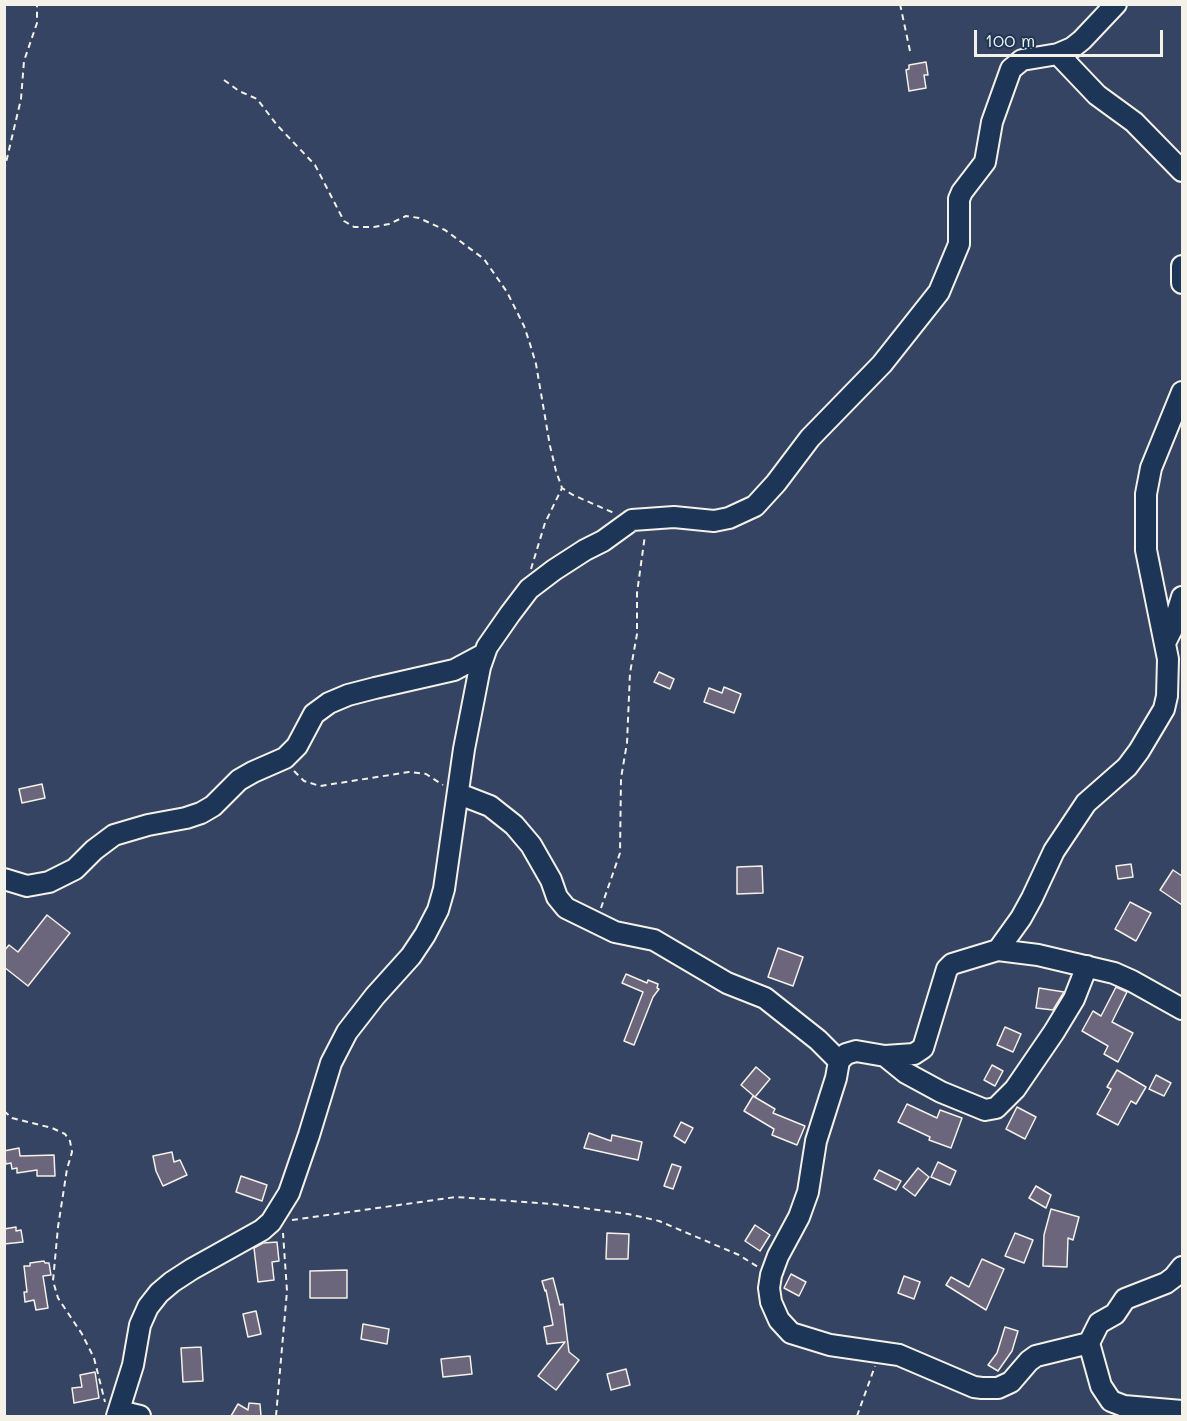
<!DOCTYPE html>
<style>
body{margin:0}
#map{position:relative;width:1187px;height:1421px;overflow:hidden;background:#354462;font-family:Mali,sans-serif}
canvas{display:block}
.frame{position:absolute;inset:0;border:6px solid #f4f1e8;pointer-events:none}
.scale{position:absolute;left:974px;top:30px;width:189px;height:27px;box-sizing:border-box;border:3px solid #f4f1e8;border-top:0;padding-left:8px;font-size:18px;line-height:21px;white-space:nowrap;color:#f4f1e8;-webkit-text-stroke:4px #1d3557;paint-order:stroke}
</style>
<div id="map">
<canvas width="1187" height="1421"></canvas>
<div class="frame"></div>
<div class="scale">100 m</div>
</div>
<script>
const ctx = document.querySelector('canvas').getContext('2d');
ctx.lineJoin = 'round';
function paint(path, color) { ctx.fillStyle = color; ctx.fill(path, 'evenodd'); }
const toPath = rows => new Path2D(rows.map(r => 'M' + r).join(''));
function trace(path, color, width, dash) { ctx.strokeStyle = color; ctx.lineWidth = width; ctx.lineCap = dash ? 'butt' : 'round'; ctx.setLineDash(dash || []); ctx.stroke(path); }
const building = toPath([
 [926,62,928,75,924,75,926,88,909,91,906,70,909,69,909,65,926,62],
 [659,672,674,679,670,689,654,682,659,672],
 [724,687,741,694,734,713,704,702,709,688,722,693,724,687],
 [42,784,45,798,22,803,19,789,42,784],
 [1131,864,1133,877,1118,879,1116,866,1131,864],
 [762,866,763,893,737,894,737,867,762,866],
 [1173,870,1182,876,1182,905,1160,890,1173,870],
 [1130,902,1151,913,1136,941,1115,929,1130,902],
 [47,915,70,933,28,986,4,967,4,951,9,945,18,952,47,915],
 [778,948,803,957,793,986,768,977,778,948],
 [626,974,647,983,648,980,658,984,657,988,659,989,653,997,634,1045,624,1041,643,992,622,983,626,974],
 [1116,987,1127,992,1112,1022,1133,1033,1118,1062,1104,1054,1108,1046,1082,1031,1093,1011,1101,1016,1116,987],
 [1039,988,1064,992,1053,1010,1036,1008,1039,988],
 [1005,1027,1021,1034,1013,1052,997,1045,1005,1027],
 [992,1065,1003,1071,995,1086,984,1080,992,1065],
 [756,1067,770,1079,755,1097,741,1085,756,1067],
 [1117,1070,1146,1087,1136,1104,1131,1101,1118,1125,1097,1114,1111,1089,1107,1087,1117,1070],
 [1156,1075,1171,1083,1164,1096,1149,1089,1156,1075],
 [753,1096,775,1109,773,1113,805,1126,797,1145,772,1135,774,1129,744,1111,753,1096],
 [907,1104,937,1118,940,1110,962,1118,951,1148,929,1140,930,1137,898,1122,907,1104],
 [1017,1107,1036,1117,1025,1139,1006,1129,1017,1107],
 [681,1122,693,1128,685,1143,674,1136,681,1122],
 [589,1133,611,1141,612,1135,642,1142,638,1160,584,1148,589,1133],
 [19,1148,20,1156,54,1155,55,1176,37,1176,37,1170,17,1173,17,1168,12,1169,11,1163,6,1164,4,1151,19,1148],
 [172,1152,174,1162,180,1160,187,1175,163,1186,156,1171,153,1156,172,1152],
 [938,1162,956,1171,950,1185,931,1177,938,1162],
 [672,1164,681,1167,673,1189,664,1186,672,1164],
 [918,1168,929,1177,915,1196,903,1187,918,1168],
 [879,1170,901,1181,896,1190,874,1179,879,1170],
 [241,1176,267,1185,262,1201,236,1192,241,1176],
 [1036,1186,1051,1195,1046,1208,1029,1198,1036,1186],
 [1051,1209,1079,1217,1073,1240,1068,1238,1067,1267,1043,1266,1044,1235,1051,1209],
 [755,1225,770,1235,760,1251,745,1241,755,1225],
 [16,1227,16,1231,21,1230,23,1242,4,1244,4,1229,16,1227],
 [607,1233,629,1234,628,1259,606,1259,607,1233],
 [1015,1233,1033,1240,1024,1263,1005,1256,1015,1233],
 [277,1242,279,1261,272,1262,274,1280,258,1282,254,1248,263,1243,277,1242],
 [982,1259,1004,1269,986,1310,946,1285,951,1277,969,1287,982,1259],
 [44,1261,45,1263,49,1263,51,1275,43,1276,48,1308,36,1310,34,1300,25,1302,24,1292,27,1292,24,1266,30,1266,30,1263,44,1261],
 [347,1270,347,1298,310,1298,310,1271,347,1270],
 [791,1274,806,1282,799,1296,784,1288,791,1274],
 [904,1276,920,1282,914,1299,898,1293,904,1276],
 [553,1278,560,1305,563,1304,569,1352,579,1360,556,1390,538,1376,565,1342,547,1344,544,1327,553,1325,546,1290,545,1291,542,1281,553,1278],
 [256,1311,261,1334,248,1337,243,1314,256,1311],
 [363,1324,389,1329,387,1344,361,1339,363,1324],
 [1005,1327,1018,1331,1012,1351,998,1371,988,1365,997,1353,1005,1327],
 [201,1347,203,1381,183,1382,181,1348,201,1347],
 [470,1356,472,1374,443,1377,441,1359,470,1356],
 [626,1369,630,1385,611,1390,607,1374,626,1369],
 [95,1372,99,1398,74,1403,72,1388,82,1387,80,1375,95,1372],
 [249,1403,260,1404,261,1416,231,1416,238,1404,248,1410,249,1403]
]);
const path = toPath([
 [900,4,910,51],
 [224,80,239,91,257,99,277,125,315,165,344,221,354,227,374,227,389,224,406,216,419,218,445,230,484,259,507,292,524,326,530,344,536,364,550,446,556,471,562,488,573,495,614,513],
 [4,171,21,99,24,61,37,23,37,4],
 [531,569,545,523,562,488],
 [294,771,304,781,320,786,409,772,426,774,443,785],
 [601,908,620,853,621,778,627,743,630,673,637,634,637,593,645,535],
 [4,1111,12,1118,52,1128,65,1134,70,1141,72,1152,67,1169,58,1227,53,1281,58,1298,82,1334,94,1358,105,1402],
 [292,1220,456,1197,553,1204,628,1214,659,1221,739,1255,758,1267],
 [276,1416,287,1291,283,1233],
 [857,1416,875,1366]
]);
const minor = toPath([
 [1058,54,1097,95,1134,122,1182,171],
 [1182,266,1182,283],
 [1166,641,1172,629,1182,597],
 [459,794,490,806,514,825,531,845,551,880,557,897,566,908,615,932,654,940,727,983,765,998,818,1040,839,1061],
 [4,879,27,886,49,882,75,869,94,850,114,835,148,825,186,818,201,813,213,806,239,780,253,772,285,758,297,746,314,714,329,703,348,695,375,688,454,670,484,654],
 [998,950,1038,955,1114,973,1132,981,1182,1009],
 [1087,966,1074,999,1054,1032,1015,1089,996,1108,985,1110,941,1092,906,1073,885,1056,856,1051,846,1054,839,1061,836,1078,816,1141,808,1192,799,1217,778,1256,771,1275,769,1288,771,1302,779,1320,791,1333,830,1345,899,1355,974,1387,982,1388,998,1388,1011,1382,1029,1361,1036,1356,1089,1343],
 [885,1056,914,1054,923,1048,947,969,952,964,998,950,1021,918,1032,898,1054,851,1086,803,1127,767,1139,751,1164,709,1167,696,1168,659,1146,550,1146,494,1151,468,1182,392],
 [1182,1267,1174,1277,1166,1283,1125,1299,1115,1314,1099,1323,1089,1343,1101,1386,1111,1401,1124,1406,1182,1411],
 [119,1411,140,1416],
 [117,1416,133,1365,140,1325,148,1307,159,1293,172,1282,192,1269,262,1230,271,1222,289,1193,309,1135,331,1063,347,1032,375,996,411,956,425,935,438,910,444,889,464,749,480,667,487,647,510,614,529,589,554,570,585,550,603,541,632,520,674,517,714,521,729,518,755,506,776,483,810,438,882,364,939,292,959,244,959,199,962,192,985,162,992,122,1011,69,1022,60,1058,54,1072,48,1082,40,1116,4]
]);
paint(building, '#6c667c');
trace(building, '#f4f1e8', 1.5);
trace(minor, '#f4f1e8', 24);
trace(path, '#f4f1e8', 2, [6, 4.5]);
trace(minor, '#1d3557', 20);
</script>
